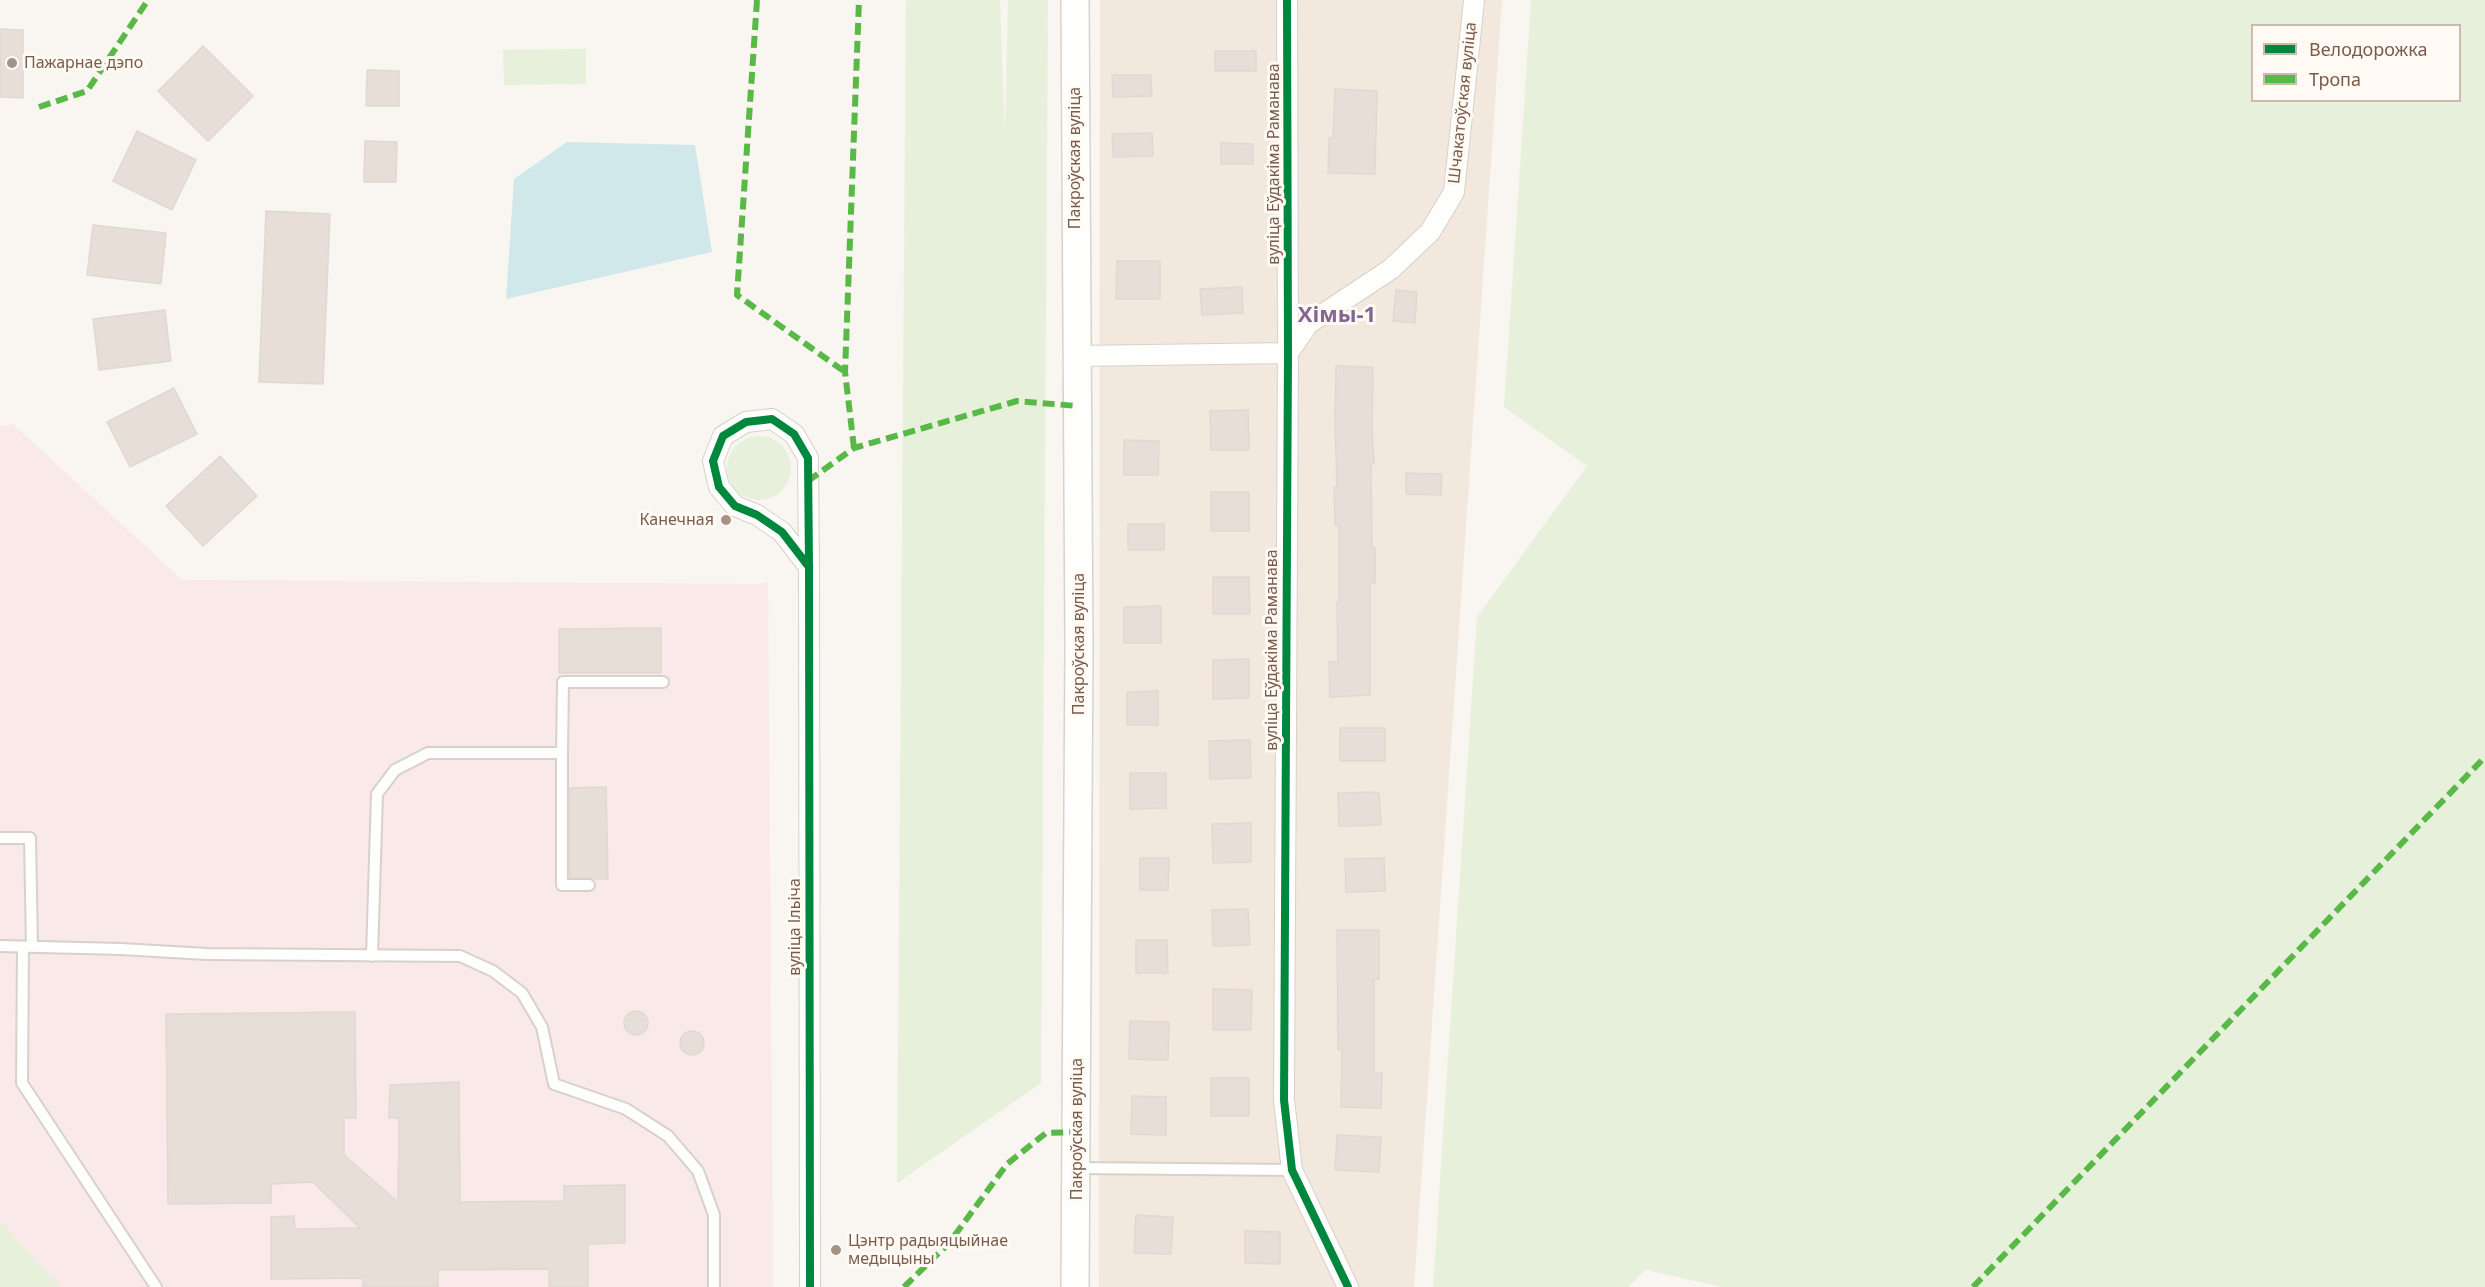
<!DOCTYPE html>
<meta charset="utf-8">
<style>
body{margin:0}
#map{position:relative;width:2485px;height:1287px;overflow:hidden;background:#f9f5f0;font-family:"Noto Sans",sans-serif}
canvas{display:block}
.legend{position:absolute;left:2251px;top:24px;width:210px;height:78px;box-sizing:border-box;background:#fffaf3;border:2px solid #cabbb1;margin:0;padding:8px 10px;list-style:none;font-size:18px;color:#7a5c4d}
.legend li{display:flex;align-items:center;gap:12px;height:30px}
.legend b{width:30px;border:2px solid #cabbb1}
</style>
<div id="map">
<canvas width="2485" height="1287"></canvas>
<ul class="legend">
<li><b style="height:8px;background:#00873e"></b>Велодорожка</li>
<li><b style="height:8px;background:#58b947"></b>Тропа</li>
</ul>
</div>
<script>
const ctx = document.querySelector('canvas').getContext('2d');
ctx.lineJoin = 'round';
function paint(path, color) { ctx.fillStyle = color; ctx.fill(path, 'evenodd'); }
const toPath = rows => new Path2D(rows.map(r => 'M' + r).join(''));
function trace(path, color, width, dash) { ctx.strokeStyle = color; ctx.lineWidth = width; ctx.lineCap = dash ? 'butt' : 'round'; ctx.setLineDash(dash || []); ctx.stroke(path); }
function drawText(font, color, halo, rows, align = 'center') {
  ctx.font = font + ' "Noto Sans",sans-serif'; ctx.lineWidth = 6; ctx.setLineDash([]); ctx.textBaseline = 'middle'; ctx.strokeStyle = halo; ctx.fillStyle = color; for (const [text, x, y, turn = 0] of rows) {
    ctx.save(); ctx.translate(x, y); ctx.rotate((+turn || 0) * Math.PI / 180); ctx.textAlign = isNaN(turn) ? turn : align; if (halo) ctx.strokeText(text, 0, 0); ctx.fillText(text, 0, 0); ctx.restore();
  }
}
const residential = toPath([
 [1100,0,1502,0,1414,1287,1099,1287]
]);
const medical = toPath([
 [13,424,182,580,758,584,768,582,773,1287,0,1287,0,427]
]);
const green = toPath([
 [906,0,1000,0,1005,135,1008,0,1048,0,1041,1083,897,1183],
 [1531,0,2485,0,2485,1287,1723,1287,1646,1270,1628,1287,1433,1287,1477,617,1587,466,1504,407],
 [2252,26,2460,26,2460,100,2252,100],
 [586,49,586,84,504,85,503,50],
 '727 468a32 32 0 1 1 64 0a32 32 0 1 1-64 0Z',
 [0,1221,60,1287,0,1287]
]);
const water = toPath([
 [567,142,695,145,712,252,506,299,514,179]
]);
const building = toPath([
 [0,29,23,30,23,98,0,97,0,29],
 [203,46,253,96,208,141,158,91,203,46],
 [1215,51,1256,51,1256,71,1215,71,1215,51],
 [367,70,399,71,399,106,366,106,367,70],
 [1112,75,1151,75,1152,96,1113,97,1112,75],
 [1335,89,1377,91,1375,174,1328,173,1329,138,1333,138,1335,89],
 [137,131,196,160,172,210,113,181,137,131],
 [1152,133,1153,156,1113,157,1112,134,1152,133],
 [365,141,397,142,396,182,364,182,365,141],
 [1221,143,1253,144,1253,164,1221,164,1221,143],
 [266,211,330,214,323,384,259,382,266,211],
 [93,225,166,233,161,284,87,275,93,225],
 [1117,261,1160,261,1160,299,1116,299,1117,261],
 [1242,287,1243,313,1202,315,1200,289,1242,287],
 [1396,290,1417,292,1415,323,1393,321,1396,290],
 [165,310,171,361,99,370,93,319,165,310],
 [1336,366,1373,367,1372,428,1374,464,1371,464,1372,548,1375,548,1375,583,1370,583,1370,695,1330,697,1329,662,1338,662,1337,602,1339,602,1339,525,1335,525,1334,487,1337,487,1335,425,1336,366],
 [174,388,197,434,130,467,107,422,174,388],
 [1248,410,1249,450,1211,450,1210,411,1248,410],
 [1124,440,1159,441,1158,475,1124,475,1124,440],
 [220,456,257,496,203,546,166,506,220,456],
 [1406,473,1442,474,1441,495,1406,494,1406,473],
 [1211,492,1249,492,1249,531,1211,531,1211,492],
 [1128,524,1164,524,1164,550,1128,550,1128,524],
 [1213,577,1249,577,1250,614,1213,614,1213,577],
 [1161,606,1161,643,1124,643,1124,607,1161,606],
 [661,628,661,673,559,673,559,629,661,628],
 [1249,659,1249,698,1213,699,1213,660,1249,659],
 [1158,691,1158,725,1127,725,1127,692,1158,691],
 [1340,728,1385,728,1385,761,1340,761,1340,728],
 [1250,740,1251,778,1210,779,1209,741,1250,740],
 [1130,773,1166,773,1166,808,1130,809,1130,773],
 [606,787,608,879,570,878,570,788,606,787],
 [1379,792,1381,825,1339,826,1338,793,1379,792],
 [1251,823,1251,862,1213,863,1212,824,1251,823],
 [1140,858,1169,858,1168,890,1140,890,1140,858],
 [1384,858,1385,891,1346,892,1345,859,1384,858],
 [1248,909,1250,945,1213,946,1212,910,1248,909],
 [1337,930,1379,930,1379,979,1374,979,1374,1073,1382,1073,1381,1108,1341,1107,1342,1050,1338,1050,1337,930],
 [1136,940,1167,940,1168,973,1136,973,1136,940],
 [1213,989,1252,990,1251,1030,1213,1030,1213,989],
 '624 1023a12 12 0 1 1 24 0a12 12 0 1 1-24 0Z',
 [355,1012,356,1118,344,1118,344,1155,398,1202,399,1118,389,1118,390,1085,459,1082,460,1202,564,1201,564,1186,625,1185,625,1243,588,1244,588,1287,549,1287,549,1269,438,1270,438,1287,363,1287,363,1278,271,1279,271,1217,294,1216,295,1229,360,1228,313,1182,271,1184,271,1203,168,1204,166,1014,355,1012],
 [1130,1021,1169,1022,1168,1060,1129,1059,1130,1021],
 '680 1043a12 12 0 1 1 24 0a12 12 0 1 1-24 0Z',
 [1211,1078,1249,1078,1249,1116,1211,1116,1211,1078],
 [1132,1096,1166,1097,1166,1135,1131,1134,1132,1096],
 [1337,1135,1381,1137,1379,1172,1335,1170,1337,1135],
 [1136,1215,1173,1217,1171,1254,1134,1253,1136,1215],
 [1245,1231,1280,1232,1280,1264,1245,1263,1245,1231]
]);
const lane = toPath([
 [562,753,562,885,589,885],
 [0,838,30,838,32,947],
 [0,946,121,949,207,954,460,956,493,971,522,993,542,1027,554,1084,626,1109,668,1136,698,1171,714,1215,714,1287],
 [23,947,22,1083,156,1287],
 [372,956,377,794,395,770,428,753,562,753,563,682,663,682],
 [1077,1168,1292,1170]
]);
const street = toPath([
 [1287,0,1288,353,1284,1100,1292,1170,1348,1287],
 [1076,356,1288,353,1308,324,1391,269,1430,232,1454,192,1474,0],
 [809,567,782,532,757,515,735,506,719,487,713,461,723,436,746,422,772,419,794,434,808,458,809,567,810,1287]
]);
const secondary = toPath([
 [1075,0,1079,647,1075,1287]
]);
const quiet = toPath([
 [757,0,737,295,845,372],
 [39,107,87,91,148,0],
 [854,448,845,372,859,0],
 [808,481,854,448,1017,401,1077,406],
 [904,1287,949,1243,1007,1164,1046,1133,1077,1132],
 [1973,1287,2485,757]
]);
const cycleway = toPath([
 [1287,0,1288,353,1284,1100,1292,1170,1348,1287],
 [809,567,782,532,757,515,735,506,719,487,713,461,723,436,746,422,772,419,794,434,808,458,809,567,810,1287]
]);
const markers = [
 [12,63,6,"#a69286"],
 [726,520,6,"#a69286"],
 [836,1250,6,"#a69286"]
];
const poiNames = [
 ["Пажарнае дэпо",24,63],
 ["Канечная",714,520,"right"],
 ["Цэнтр радыяцыйнае",848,1241],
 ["медыцыны",848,1259]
];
const streetNames = [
 ["Шчакатоўская вуліца",1463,103,-84],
 ["Пакроўская вуліца",1075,158,-90],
 ["вуліца Еўдакіма Раманава",1274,164,-90],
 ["Пакроўская вуліца",1079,644,-90],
 ["вуліца Еўдакіма Раманава",1272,650,-90],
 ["вуліца Ільіча",795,927,-90],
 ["Пакроўская вуліца",1077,1129,-90]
];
const districtNames = [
 ["Хімы-1",1337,316]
];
paint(residential, '#f2e8de');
paint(medical, '#fae9e9');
paint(green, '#e7f0db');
paint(water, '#d0e8ea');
paint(building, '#e6ded7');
trace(building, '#e2d8d2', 1.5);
trace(lane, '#d7d1cb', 14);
trace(street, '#d7d1cb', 22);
trace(secondary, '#d9d2cb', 30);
trace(lane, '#fefefd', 10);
trace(street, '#fefefd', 20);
trace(secondary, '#fefefd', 27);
trace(quiet, '#58b947', 6, [12, 6]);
trace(cycleway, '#00873e', 8);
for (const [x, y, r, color] of markers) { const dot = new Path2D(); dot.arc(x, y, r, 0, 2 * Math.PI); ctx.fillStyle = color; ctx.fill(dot); trace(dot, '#fffaf3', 2); }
drawText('16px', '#7a5c4d', '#fffaf3', poiNames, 'left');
drawText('16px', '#7a5c4d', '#fffaf3', streetNames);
drawText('bold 22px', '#846695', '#fffaf3', districtNames);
</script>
